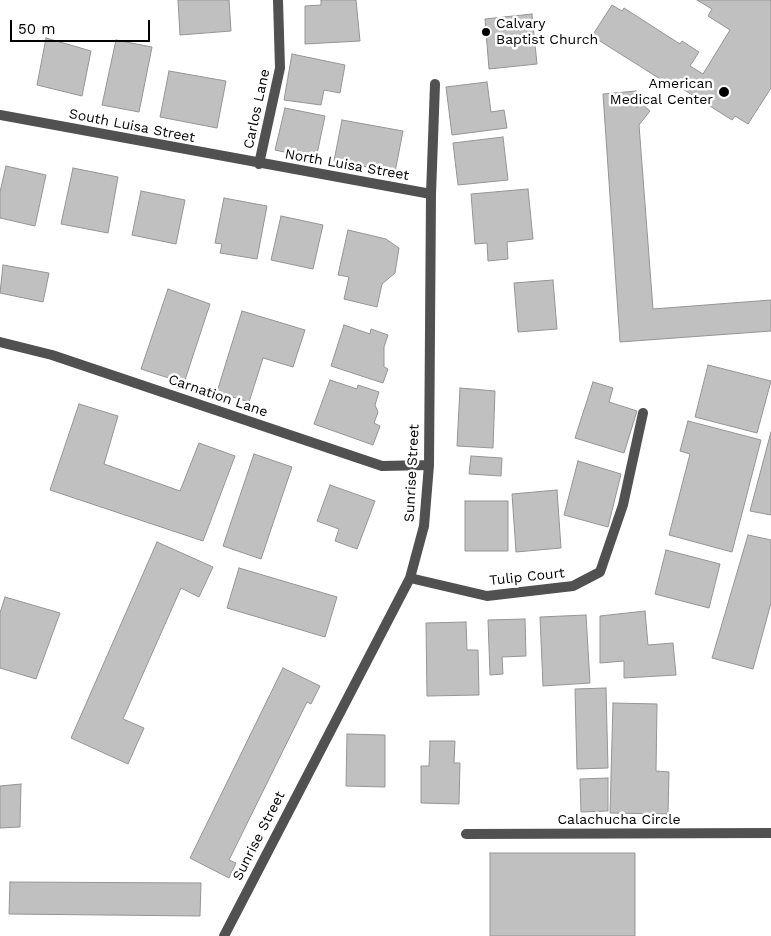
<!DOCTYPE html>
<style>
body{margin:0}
#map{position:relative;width:771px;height:936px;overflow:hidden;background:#fff;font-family:"Work Sans",sans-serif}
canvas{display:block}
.scale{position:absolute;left:10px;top:20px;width:140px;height:22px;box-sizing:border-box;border:2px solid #000;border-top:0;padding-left:6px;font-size:15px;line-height:18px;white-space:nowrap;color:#000;-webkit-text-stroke:4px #fff;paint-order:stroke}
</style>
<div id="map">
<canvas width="771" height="936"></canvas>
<div class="scale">50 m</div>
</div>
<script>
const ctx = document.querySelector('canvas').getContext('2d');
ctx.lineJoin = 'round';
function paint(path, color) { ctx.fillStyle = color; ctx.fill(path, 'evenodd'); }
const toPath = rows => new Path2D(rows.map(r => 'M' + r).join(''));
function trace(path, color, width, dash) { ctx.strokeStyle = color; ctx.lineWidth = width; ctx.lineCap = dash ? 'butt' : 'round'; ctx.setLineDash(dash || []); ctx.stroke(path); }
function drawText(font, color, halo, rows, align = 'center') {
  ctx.font = font + ' "Work Sans",sans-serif'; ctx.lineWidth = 5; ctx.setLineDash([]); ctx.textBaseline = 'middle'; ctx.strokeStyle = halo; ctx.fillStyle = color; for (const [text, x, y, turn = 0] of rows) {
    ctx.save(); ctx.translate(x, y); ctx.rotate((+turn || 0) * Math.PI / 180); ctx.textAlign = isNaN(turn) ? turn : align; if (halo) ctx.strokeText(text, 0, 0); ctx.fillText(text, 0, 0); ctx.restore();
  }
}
const building = toPath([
 [178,0,229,0,231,31,180,35,178,0],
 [321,0,356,0,360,41,305,44,305,6,321,5,321,0],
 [697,0,771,0,771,88,748,124,735,116,732,120,678,86,676,89,592,36,612,5,622,11,624,8,680,44,682,41,699,52,690,66,703,74,730,30,708,16,712,9,697,0],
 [532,14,537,64,489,69,485,19,532,14],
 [46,38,91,51,82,96,37,85,46,38],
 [116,40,152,47,139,112,102,105,116,40],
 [292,54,345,65,340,93,324,90,321,105,284,100,292,54],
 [169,71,226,81,217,128,160,117,169,71],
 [487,82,491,112,504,110,507,128,452,135,446,87,487,82],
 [636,91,637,108,641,103,650,111,639,125,653,309,771,300,771,331,620,342,603,94,636,91],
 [285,108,325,116,316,159,275,150,285,108],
 [342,120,403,131,395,172,334,161,342,120],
 [503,137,508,180,458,185,453,143,503,137],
 [6,166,46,175,35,226,0,218,0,192,6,166],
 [73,168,118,177,108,233,61,224,73,168],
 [528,189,533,239,507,242,508,259,488,261,487,243,475,244,471,194,528,189],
 [141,191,185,200,176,244,132,235,141,191],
 [224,198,267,206,257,259,220,253,222,244,215,243,224,198],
 [281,216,323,225,313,269,271,260,281,216],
 [348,230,386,239,399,248,395,273,382,284,377,307,344,299,349,277,338,275,348,230],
 [3,265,49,273,43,302,0,293,3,265],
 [553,280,557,329,518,332,514,283,553,280],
 [168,289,210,304,184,383,141,369,168,289],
 [242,311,305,330,293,367,263,358,249,402,217,392,242,311],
 [344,325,370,334,371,329,388,335,384,347,384,367,388,369,383,383,331,366,344,325],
 [708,365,771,381,757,433,695,417,708,365],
 [330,380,357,389,358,385,379,392,375,405,378,412,374,423,380,426,373,445,314,424,330,380],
 [593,382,613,388,609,402,637,411,624,453,575,438,593,382],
 [460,388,495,391,493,448,457,446,460,388],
 [79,404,118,416,104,464,180,491,199,443,235,456,203,541,50,490,79,404],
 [688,421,761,440,732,552,669,535,690,454,680,451,688,421],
 [771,432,771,515,750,511,771,432],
 [254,454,292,467,261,559,223,546,254,454],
 [471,456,502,458,501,476,469,474,471,456],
 [578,461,621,474,608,527,564,515,578,461],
 [330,485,375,501,357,549,335,541,339,529,317,521,330,485],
 [557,490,561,548,516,552,512,494,557,490],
 [465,501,508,501,508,551,465,551,465,501],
 [748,535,771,540,771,603,753,669,712,658,748,535],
 [157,542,213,567,199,597,181,588,123,719,144,728,128,764,71,738,157,542],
 [666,550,720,564,709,608,655,594,666,550],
 [239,568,337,597,325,637,227,608,239,568],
 [5,597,60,613,36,679,0,668,0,613,5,597],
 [645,611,648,645,673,643,676,675,624,678,624,661,600,663,600,616,645,611],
 [586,615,590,683,543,686,540,617,586,615],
 [525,619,526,656,502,657,503,674,490,675,488,620,525,619],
 [466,622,467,650,478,650,479,695,427,696,426,623,466,622],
 [283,668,320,686,311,704,307,702,229,860,236,863,229,878,190,858,283,668],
 [606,688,608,768,577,769,575,689,606,688],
 [613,703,657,704,656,771,669,772,668,814,610,813,613,703],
 [347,734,385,735,385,787,346,786,347,734],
 [430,741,455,741,454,763,460,763,459,804,421,803,421,766,429,766,430,741],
 [608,778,608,811,581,812,580,779,608,778],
 [21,784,20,827,0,828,0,786,21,784],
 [490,853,635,853,635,936,490,936,490,853],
 [10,882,201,883,200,916,9,914,10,882]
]);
const street = toPath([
 [0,115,431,194],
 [259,164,280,68,278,0],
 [0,342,52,355,382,466,429,465],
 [410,578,487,596,573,586,600,572,623,505,643,413],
 [466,834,771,833],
 [224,936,410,578,424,526,429,465,431,194,435,84]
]);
const markers = [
 [486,32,5,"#000"],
 [724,92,6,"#000"]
];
const poiNames = [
 ["Calvary",496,24],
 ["Baptist Church",496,40],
 ["American",713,84,"right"],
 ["Medical Center",713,100,"right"]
];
const streetNames = [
 ["Carlos Lane",257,109,-78],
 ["South Luisa Street",132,126,11],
 ["North Luisa Street",347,165,10],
 ["Carnation Lane",218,396,19],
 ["Sunrise Street",412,473,-87],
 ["Tulip Court",527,577,-6],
 ["Calachucha Circle",619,820],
 ["Sunrise Street",259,836,-63]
];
paint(building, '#c0c0c0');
trace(building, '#959595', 1);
trace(street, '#515151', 10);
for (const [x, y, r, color] of markers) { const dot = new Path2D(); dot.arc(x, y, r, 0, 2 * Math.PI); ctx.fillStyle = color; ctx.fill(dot); trace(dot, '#fff', 2); }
drawText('14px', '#000', '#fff', poiNames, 'left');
drawText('14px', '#000', '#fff', streetNames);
</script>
